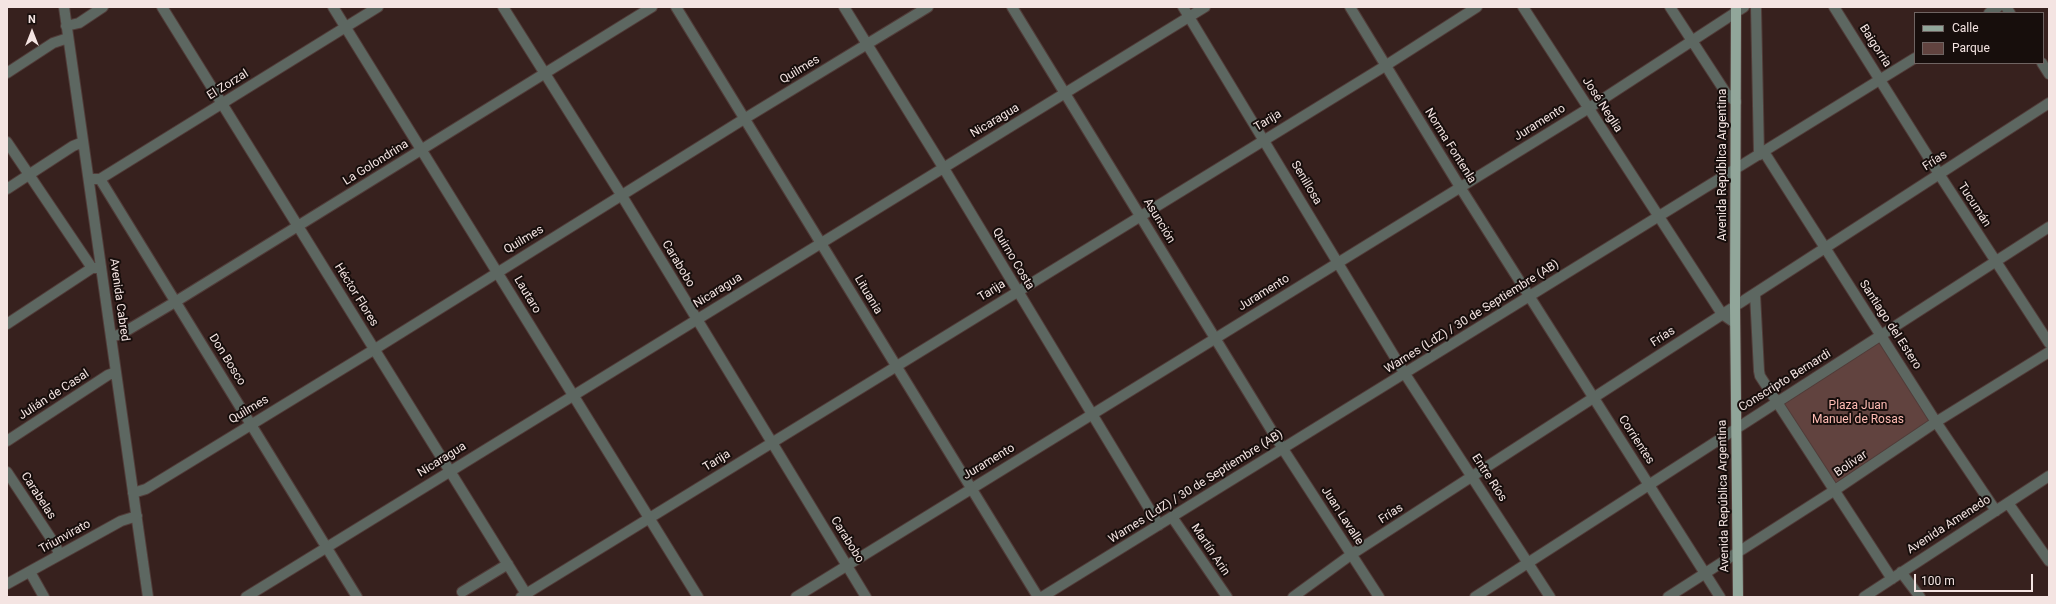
<!DOCTYPE html>
<meta charset="utf-8">
<style>
body{margin:0}
#map{position:relative;width:2056px;height:604px;overflow:hidden;background:#37211e;font-family:Roboto,sans-serif}
canvas{display:block}
.frame{position:absolute;inset:0;border:8px solid #f4e4e2;pointer-events:none}
.legend{position:absolute;left:1914px;top:12px;width:130px;height:52px;box-sizing:border-box;background:#170e0c;border:1px solid #6f6462;margin:0;padding:5px 7px;list-style:none;font-size:12px;color:#f4e4e2}
.legend li{display:flex;align-items:center;gap:8px;height:20px}
.legend b{width:20px;border:1px solid #6f6462}
.north{position:absolute;left:12px;top:12px;width:40px;height:40px;-webkit-text-stroke:3px #170e0c;paint-order:stroke;rotate:0deg;font-size:11px;font-weight:700;line-height:16px;text-align:center;color:#f4e4e2}
.north::after{content:'';display:block;margin:auto;width:14px;height:18px;background:#f4e4e2;clip-path:polygon(50% 0,100% 100%,50% 72%,0 100%)}
.scale{position:absolute;left:1914px;top:574px;width:119px;height:18px;box-sizing:border-box;border:2px solid #f4e4e2;border-top:0;padding-left:5px;font-size:12px;line-height:14px;white-space:nowrap;color:#f4e4e2;-webkit-text-stroke:3px #170e0c;paint-order:stroke}
</style>
<div id="map">
<canvas width="2056" height="604"></canvas>
<div class="frame"></div>
<ul class="legend">
<li><b style="height:5px;background:#91a69a"></b>Calle</li>
<li><b style="height:11px;background:#61433f"></b>Parque</li>
</ul>
<div class="north">N</div>
<div class="scale">100 m</div>
</div>
<script>
const ctx = document.querySelector('canvas').getContext('2d');
ctx.lineJoin = 'round';
function paint(path, color) { ctx.fillStyle = color; ctx.fill(path, 'evenodd'); }
const toPath = rows => new Path2D(rows.map(r => 'M' + r).join(''));
function trace(path, color, width, dash) { ctx.strokeStyle = color; ctx.lineWidth = width; ctx.lineCap = dash ? 'butt' : 'round'; ctx.setLineDash(dash || []); ctx.stroke(path); }
function drawText(font, color, halo, rows, align = 'center') {
  ctx.font = font + ' Roboto,sans-serif'; ctx.lineWidth = 4; ctx.setLineDash([]); ctx.textBaseline = 'middle'; ctx.strokeStyle = halo; ctx.fillStyle = color; for (const [text, x, y, turn = 0] of rows) {
    ctx.save(); ctx.translate(x, y); ctx.rotate((+turn || 0) * Math.PI / 180); ctx.textAlign = isNaN(turn) ? turn : align; if (halo) ctx.strokeText(text, 0, 0); ctx.fillText(text, 0, 0); ctx.restore();
  }
}
const green = toPath([
 [1880,342,1932,422,1836,484,1784,404]
]);
const minor = toPath([
 [64,7,148,597],
 [162,7,528,597],
 [333,7,698,597],
 [503,7,622,196,866,597],
 [676,7,1038,597],
 [844,7,943,167,1159,525],
 [1012,7,1283,449,1379,597],
 [1183,7,1405,374,1550,597],
 [1350,7,1460,187,1720,597],
 [1523,7,1722,314,1735,323],
 [1670,7,1726,93,1736,102],
 [1756,7,1759,155],
 [1834,7,1939,174,2049,343],
 [2006,7,2010,13],
 [1989,13,1998,7],
 [66,26,79,23,103,7],
 [2042,63,2049,74],
 [7,73,53,43,68,38],
 [7,142,92,268],
 [1764,152,1936,422,1996,511],
 [93,179,100,179,378,7],
 [100,179,357,597],
 [7,189,73,146,83,142],
 [1755,294,1759,371,1760,376,1892,579],
 [7,324,92,268,98,268],
 [111,337,121,334,175,302,652,7],
 [7,441,108,375,116,372],
 [7,472,56,546,59,555],
 [133,493,146,489,375,349,744,119,928,7],
 [2008,503,2049,561],
 [1172,517,1227,597],
 [30,572,44,597],
 [1901,572,1920,597],
 [7,584,121,521,137,516],
 [462,592,508,564],
 [246,597,1205,7],
 [521,597,1385,66,1477,7],
 [796,597,1589,108,1744,7],
 [1042,597,1915,58],
 [1293,597,1352,554,2049,103],
 [1475,597,2049,227],
 [1668,597,1835,490,1936,422,2049,352],
 [1864,597,2049,476]
]);
const major = toPath([
 [1736,7,1735,306,1738,597]
]);
const streetNames = [
 ["Baigorria",1875,46,57],
 ["Quilmes",800,70,-31],
 ["El Zorzal",228,85,-32],
 ["José Neglia",1602,105,57],
 ["Nicaragua",995,121,-31],
 ["Tarija",1268,121,-31],
 ["Juramento",1540,123,-32],
 ["Norma Fontenla",1450,146,58],
 ["Frías",1935,161,-33],
 ["La Golondrina",376,163,-32],
 ["Avenida República Argentina",1723,165,-90],
 ["Senillosa",1306,183,59],
 ["Tucumán",1974,205,57],
 ["Asunción",1159,221,59],
 ["Quilmes",524,240,-31],
 ["Quirno Costa",1013,259,59],
 ["Carabobo",678,264,59],
 ["Nicaragua",718,291,-32],
 ["Tarija",992,291,-32],
 ["Juramento",1264,293,-32],
 ["Héctor Flores",356,295,58],
 ["Lautaro",527,295,59],
 ["Lituania",868,295,59],
 ["Avenida Cabred",119,300,82],
 ["Warnes (LdZ) / 30 de Septiembre (AB)",1472,317,-32],
 ["Santiago del Estero",1890,325,57],
 ["Frías",1663,337,-33],
 ["Don Bosco",227,360,58],
 ["Conscripto Bernardi",1785,381,-32],
 ["Julián de Casal",54,395,-33],
 ["Quilmes",249,410,-31],
 ["Corrientes",1636,440,57],
 ["Nicaragua",442,460,-32],
 ["Tarija",717,461,-32],
 ["Juramento",989,462,-31],
 ["Bolívar",1851,464,-34],
 ["Entre Ríos",1489,478,57],
 ["Warnes (LdZ) / 30 de Septiembre (AB)",1196,487,-32],
 ["Carabelas",38,496,57],
 ["Avenida República Argentina",1724,496,-91],
 ["Frías",1391,514,-33],
 ["Juan Lavalle",1342,516,57],
 ["Avenida Amenedo",1949,525,-33],
 ["Triunvirato",65,537,-29],
 ["Carabobo",847,540,58],
 ["Martín Arin",1210,550,56]
];
const parkNames = [
 ["Plaza Juan",1858,406],
 ["Manuel de Rosas",1858,420]
];
paint(green, '#61433f');
trace(minor, '#513c39', 12);
trace(major, '#513c39', 12);
trace(minor, '#5d6761', 10);
trace(major, '#91a69a', 10);
drawText('12px', '#f4e4e2', '#170e0c', streetNames);
drawText('12px', '#ffbcb4', '#170e0c', parkNames);
</script>
